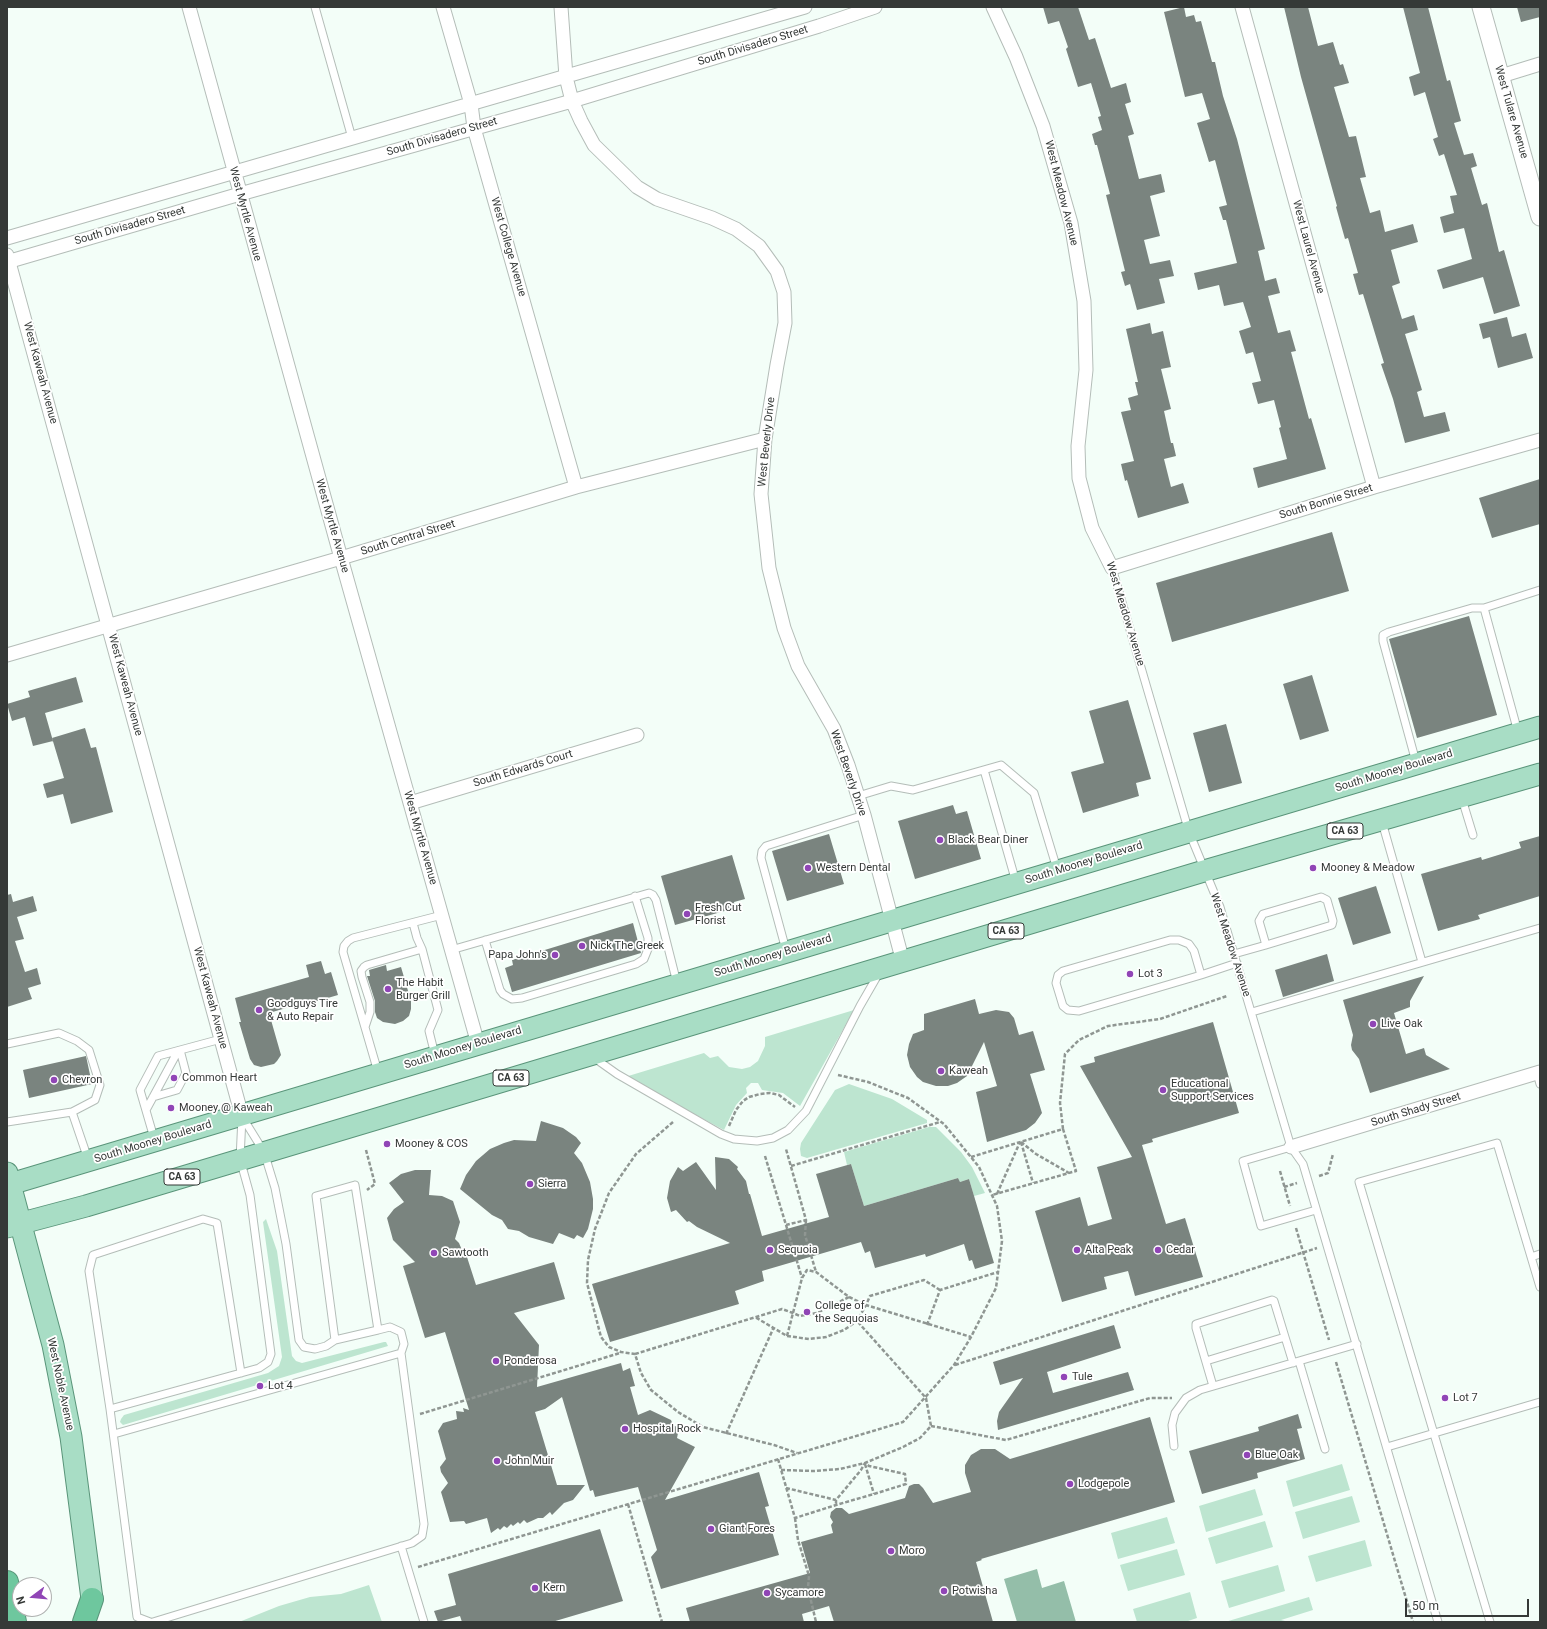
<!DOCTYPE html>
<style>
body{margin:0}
#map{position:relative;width:1547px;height:1629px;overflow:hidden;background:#f3fef8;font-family:Roboto,sans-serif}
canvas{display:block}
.frame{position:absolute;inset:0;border:8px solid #353937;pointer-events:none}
.north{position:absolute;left:12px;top:1577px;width:40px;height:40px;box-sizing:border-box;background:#fff;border:1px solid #aeb0af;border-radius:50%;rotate:254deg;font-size:11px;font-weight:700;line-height:16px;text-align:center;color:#353937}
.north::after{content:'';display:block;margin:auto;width:14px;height:18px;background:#9045b6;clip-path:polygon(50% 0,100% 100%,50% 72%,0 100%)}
.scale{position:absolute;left:1405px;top:1599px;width:124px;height:18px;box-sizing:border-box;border:2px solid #353937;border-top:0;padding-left:5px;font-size:12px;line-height:14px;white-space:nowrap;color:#353937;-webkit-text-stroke:3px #fff;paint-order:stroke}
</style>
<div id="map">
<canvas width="1547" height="1629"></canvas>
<div class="frame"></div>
<div class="north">N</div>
<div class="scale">50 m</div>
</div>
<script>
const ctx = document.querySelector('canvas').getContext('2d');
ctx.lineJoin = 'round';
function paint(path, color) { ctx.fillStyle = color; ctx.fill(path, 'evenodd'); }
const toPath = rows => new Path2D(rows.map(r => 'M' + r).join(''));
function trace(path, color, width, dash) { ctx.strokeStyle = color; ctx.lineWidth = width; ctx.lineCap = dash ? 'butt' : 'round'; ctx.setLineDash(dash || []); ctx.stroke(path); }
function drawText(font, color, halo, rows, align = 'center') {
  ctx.font = font + ' Roboto,sans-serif'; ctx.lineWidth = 3.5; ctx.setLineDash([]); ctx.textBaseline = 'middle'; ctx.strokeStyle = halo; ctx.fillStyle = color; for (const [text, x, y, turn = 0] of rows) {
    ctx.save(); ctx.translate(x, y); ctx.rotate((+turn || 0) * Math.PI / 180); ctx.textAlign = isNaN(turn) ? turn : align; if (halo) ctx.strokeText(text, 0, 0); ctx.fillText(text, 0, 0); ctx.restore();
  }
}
const green = toPath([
 [854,1010,800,1106,783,1093,762,1090,758,1083,751,1083,746,1088,747,1093,736,1105,724,1130,625,1077,704,1053,710,1058,718,1056,729,1067,742,1069,750,1067,758,1061,765,1046,765,1037],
 [849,1084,892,1099,927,1120,927,1123,807,1158,801,1156,800,1149,801,1143,835,1090],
 [929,1127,936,1127,961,1152,972,1167,985,1193,974,1196,969,1179,960,1182,958,1178,864,1206,851,1164,847,1165,844,1152],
 [266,1219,277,1251,292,1356,296,1361,302,1363,384,1342,386,1342,388,1346,123,1425,120,1422,121,1419,124,1415,268,1373,279,1366,282,1357,263,1222],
 [1342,1464,1350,1490,1293,1507,1286,1481],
 [1255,1489,1263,1515,1206,1532,1199,1506],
 [1352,1496,1360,1522,1303,1539,1295,1512],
 [1167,1517,1175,1543,1118,1559,1111,1533],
 [1265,1521,1273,1547,1216,1564,1208,1538],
 [1365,1540,1372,1566,1316,1582,1308,1556],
 [1177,1549,1185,1575,1128,1591,1120,1565],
 [1278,1565,1285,1591,1229,1608,1221,1581],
 [369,1585,382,1622,239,1622,279,1606,310,1597,341,1594],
 [1190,1592,1197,1618,1185,1622,1137,1622,1133,1609],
 [1309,1597,1313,1610,1281,1620,1289,1622,1225,1622]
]);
const water = toPath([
 [1037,1569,1042,1588,1064,1581,1076,1622,1017,1622,1004,1579]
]);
const building = toPath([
 [1043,7,1078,7,1089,40,1095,38,1111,88,1126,83,1131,102,1125,104,1134,134,1128,136,1139,179,1161,174,1165,192,1150,196,1160,236,1144,240,1150,264,1170,260,1174,276,1159,279,1165,303,1137,310,1130,284,1125,286,1121,272,1125,271,1106,195,1110,194,1097,145,1095,145,1092,134,1102,130,1098,117,1101,116,1091,83,1078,87,1066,49,1068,47,1059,21,1048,24],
 [1184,7,1186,17,1194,15,1196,22,1201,21,1212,62,1215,62,1223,96,1237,139,1265,249,1258,251,1265,281,1276,278,1280,293,1268,296,1278,333,1290,330,1296,351,1291,352,1309,419,1311,418,1326,469,1258,488,1253,468,1287,459,1279,428,1281,427,1274,400,1258,404,1252,383,1261,381,1253,352,1246,354,1239,331,1251,327,1243,302,1224,306,1219,285,1198,290,1194,273,1237,263,1226,220,1223,220,1219,207,1227,205,1215,160,1209,162,1197,123,1210,119,1202,93,1185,97,1164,12],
 [1284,7,1308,7,1318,46,1333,42,1340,65,1343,64,1349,83,1334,87,1349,137,1356,136,1366,177,1360,178,1370,213,1380,210,1385,232,1413,224,1418,242,1391,250,1400,283,1392,286,1402,319,1414,315,1418,330,1405,334,1422,390,1417,392,1424,417,1445,412,1450,431,1405,443,1393,399,1381,364,1384,363,1363,294,1359,295,1353,274,1358,273,1348,238,1345,239,1336,207,1337,206,1301,77],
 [1403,7,1428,7,1447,81,1450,80,1461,121,1454,123,1464,155,1473,153,1477,166,1471,168,1482,205,1487,203,1499,252,1504,250,1520,306,1494,314,1483,277,1443,289,1437,270,1472,259,1464,228,1444,233,1440,217,1454,213,1450,196,1457,195,1444,154,1439,156,1433,139,1438,137,1425,92,1414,96,1409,77,1420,73],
 [1517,7,1540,7,1540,17,1521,22],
 [1507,317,1512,337,1526,333,1533,358,1498,368,1490,337,1483,339,1479,324],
 [1150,323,1152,334,1163,331,1171,367,1161,369,1171,409,1164,411,1171,443,1173,443,1176,456,1164,459,1171,487,1183,483,1189,503,1138,518,1127,480,1125,481,1121,464,1134,461,1121,412,1131,410,1128,398,1138,395,1135,382,1138,382,1126,329],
 [1540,479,1540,524,1492,538,1479,498],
 [1332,532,1349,591,1172,642,1156,583],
 [1469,616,1497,715,1417,738,1389,639],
 [1312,675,1329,731,1300,740,1283,684],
 [76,677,83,702,45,713,53,741,33,746,25,717,12,721,7,704,30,697,28,691],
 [1128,700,1151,779,1136,783,1139,796,1083,813,1071,772,1104,763,1089,711],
 [1226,724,1242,783,1209,792,1193,733],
 [85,728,91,748,96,747,113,812,71,824,63,794,47,798,43,784,64,778,52,738],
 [953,805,956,814,967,811,981,859,915,879,898,821],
 [829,834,844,884,787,901,772,851],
 [1540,836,1540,896,1478,915,1480,919,1438,931,1421,874,1481,857,1482,860,1521,848,1519,842],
 [732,855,745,899,734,902,735,908,675,925,661,876],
 [1376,886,1391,933,1353,945,1338,898],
 [11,894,13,902,33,896,37,911,17,917,24,939,15,941,25,972,37,968,41,984,28,988,32,999,7,1007,7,895],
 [633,923,641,953,512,992,505,968,513,965,512,960],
 [1327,954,1334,981,1283,997,1275,970],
 [321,961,325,974,331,972,338,995,307,1004,307,1002,269,1013,281,1055,277,1061,274,1064,261,1067,254,1065,250,1059,239,1022,241,1022,235,998,309,977,306,965],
 [386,965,387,971,401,967,411,1001,411,1009,409,1016,403,1021,395,1024,383,1022,377,1018,375,1012,375,1001,367,976,370,976,369,970],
 [1424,976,1410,1001,1410,1007,1394,1013,1406,1054,1424,1048,1426,1055,1450,1069,1370,1093,1359,1059,1352,1050,1351,1045,1353,1035,1343,1000],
 [975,999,979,1014,996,1010,1009,1012,1014,1018,1019,1035,1033,1031,1045,1070,1030,1074,1042,1113,1035,1123,1026,1130,987,1142,976,1092,997,1086,984,1042,967,1076,957,1083,948,1086,936,1086,923,1082,917,1077,910,1067,907,1055,909,1044,913,1034,924,1030,924,1014],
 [1213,1022,1239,1113,1152,1139,1153,1142,1142,1145,1166,1224,1185,1218,1203,1277,1135,1296,1128,1271,1104,1277,1107,1289,1062,1302,1035,1211,1080,1197,1088,1226,1112,1219,1097,1167,1132,1157,1080,1066,1095,1062,1094,1057],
 [86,1056,92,1084,29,1098,23,1070],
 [541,1121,563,1128,576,1137,581,1143,574,1153,582,1163,590,1182,593,1199,593,1209,588,1229,583,1238,577,1235,574,1239,559,1233,553,1244,529,1237,519,1231,508,1229,502,1220,492,1215,460,1189,466,1175,476,1161,490,1149,504,1143,514,1140,536,1141],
 [715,1157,729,1159,738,1167,737,1169,746,1181,749,1194,750,1194,762,1236,829,1217,816,1174,851,1164,864,1206,958,1178,960,1182,969,1179,994,1263,975,1269,972,1260,969,1261,964,1244,926,1257,925,1254,875,1268,870,1251,865,1253,861,1242,762,1271,764,1281,735,1291,739,1304,610,1342,592,1284,730,1243,697,1227,689,1221,687,1222,676,1210,671,1212,667,1198,670,1181,678,1167,683,1171,696,1162,716,1190],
 [415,1170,431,1170,429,1195,442,1196,453,1201,460,1222,455,1239,459,1243,464,1255,466,1254,476,1285,554,1262,565,1299,514,1313,539,1345,537,1387,621,1363,623,1371,630,1368,635,1386,630,1387,638,1415,650,1410,671,1420,673,1425,679,1428,677,1438,695,1447,665,1500,759,1472,769,1506,765,1507,779,1555,661,1589,651,1557,657,1550,638,1487,595,1497,593,1490,590,1491,562,1397,545,1409,535,1412,557,1485,585,1485,573,1500,564,1503,552,1515,550,1512,543,1518,538,1518,527,1523,524,1520,520,1524,518,1522,513,1526,511,1524,507,1528,504,1526,500,1530,498,1528,491,1533,487,1518,466,1524,464,1521,450,1522,441,1492,448,1483,441,1472,440,1467,446,1459,438,1431,443,1423,457,1419,456,1411,464,1412,463,1408,469,1410,445,1332,425,1338,403,1266,415,1262,393,1240,387,1218,394,1209,404,1202,389,1183,401,1174],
 [1114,1325,1121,1348,1047,1372,1053,1393,1128,1372,1134,1390,998,1430,997,1421,999,1412,1023,1378,1000,1385,993,1362],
 [1298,1414,1302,1428,1297,1429,1305,1459,1257,1473,1258,1478,1202,1494,1189,1451,1259,1431,1258,1427],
 [1150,1417,1175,1502,981,1559,982,1560,976,1562,993,1622,834,1622,829,1606,802,1614,804,1622,690,1622,686,1608,810,1573,801,1542,833,1533,831,1525,833,1522,830,1517,831,1512,836,1508,842,1508,849,1514,905,1498,909,1486,914,1484,919,1484,923,1488,933,1503,971,1492,965,1473,965,1465,971,1455,981,1449,995,1449,1010,1459],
 [600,1529,623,1601,552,1622,462,1622,460,1616,438,1622,434,1611,456,1605,448,1574]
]);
const path = toPath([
 [673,1122,636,1154,609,1193,595,1229,588,1260,587,1283,601,1337,609,1347,621,1352,635,1354,641,1373,651,1390,678,1412,703,1427,774,1445,797,1453],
 [729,1126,736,1110,743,1101,749,1097,760,1094,770,1093,779,1095,795,1107],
 [1063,1129,1060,1103,1065,1054,1079,1040,1108,1026,1160,1019,1227,996],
 [1021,1142,1036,1154,1069,1173],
 [1021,1142,1033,1183],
 [366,1150,375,1184,367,1190],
 [765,1156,786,1225,806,1220,786,1149],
 [971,1157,1063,1129,1076,1171,992,1195],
 [791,1166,940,1122],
 [1280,1171,1290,1206],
 [1319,1176,1328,1173,1333,1154],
 [1284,1187,1297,1183],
 [997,1194,1020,1142],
 [806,1220,805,1235,816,1272],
 [786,1225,802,1278],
 [1296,1228,1329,1340],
 [849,1297,866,1305,971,1337],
 [927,1325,940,1290,998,1272],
 [787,1336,809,1339,826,1337,844,1330,857,1321,866,1305,870,1296,924,1280,940,1290],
 [635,1354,782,1309,793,1313,800,1316,817,1313,849,1297,816,1272,807,1270,802,1278,793,1313,787,1336,755,1317],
 [1336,1362,1413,1622],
 [955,1365,1317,1248],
 [420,1414,620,1353],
 [931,1426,1006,1440,1150,1398,1172,1398],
 [726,1434,773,1329],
 [778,1459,795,1518,836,1505,874,1494,906,1484,905,1474,869,1466,865,1463,861,1470,836,1500,836,1505],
 [865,1464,874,1494],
 [781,1470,814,1471,840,1469,865,1463,903,1447,920,1438,931,1426,926,1398,857,1321],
 [786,1488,836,1500],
 [628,1504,662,1622],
 [795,1518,798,1540,809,1576,808,1588,816,1622],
 [418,1567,903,1422,954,1365,971,1337,996,1288,1002,1241,997,1206,979,1167,944,1124,908,1098,868,1082,838,1075]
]);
const service = toPath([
 [315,7,352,138],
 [1112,568,1189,832,1220,907,1291,1147,1303,1164,1438,1622],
 [1518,732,1484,608,1540,590],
 [1416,762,1383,641,1383,635,1389,632,1472,608,1484,608],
 [984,770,1016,882],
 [858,796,891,786,913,790,1001,765,1034,793,1057,869],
 [1462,799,1473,835],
 [1382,822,1422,962],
 [413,923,417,938,422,949,438,1010,429,1031,435,1055],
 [485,940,500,990,503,994,512,999,522,998,636,964,644,959,648,949,648,938,635,896],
 [451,950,649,893,653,895,656,900,677,983],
 [786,950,761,858,762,851,766,846,864,815],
 [1234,954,1266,945,1332,925,1333,921,1327,900,1321,897,1263,914,1259,921,1266,945],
 [1201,975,1194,951,1189,944,1179,940,1170,940,1063,971,1058,975,1056,983,1063,1006,1068,1010,1079,1011,1201,975,1237,963],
 [1252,1012,1540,928],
 [365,1027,370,1012,370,1002,362,977,361,971,364,967,367,965,422,949],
 [7,1044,59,1033,77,1041,89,1050,100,1085,95,1100,72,1112],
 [593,1057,617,1074,721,1134,734,1139,757,1141,773,1138,788,1130,806,1111,860,1006,879,973],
 [378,1072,343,952,344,946,348,941,353,938,442,915],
 [1537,1073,1540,1084],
 [153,1097,177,1090,186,1073,180,1050],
 [146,1110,178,1051],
 [7,1122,72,1112,88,1159],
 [154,1138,140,1090,158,1056,221,1039],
 [1291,1147,1243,1161,1261,1226,1316,1210],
 [1531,1257,1540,1254],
 [1285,1337,1293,1363],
 [335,1340,378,1330],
 [1206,1361,1285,1337,1274,1301,1272,1300,1196,1324,1196,1328,1213,1386],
 [1299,1361,1325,1449],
 [110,1409,259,1368,268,1362,271,1354,250,1195,240,1159,242,1117],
 [114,1434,401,1353],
 [1174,1446,1172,1425,1175,1413,1186,1398,1200,1390,1357,1344],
 [1387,1447,1540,1402],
 [401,1546,424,1622],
 [150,1622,137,1617,110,1409,89,1271,93,1255,203,1219,217,1223,241,1373],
 [153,1622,412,1543,422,1536,424,1524,401,1353,404,1344,401,1332,390,1327,378,1330,355,1185,316,1196,335,1340,326,1346,315,1349,304,1347,299,1340,286,1244,275,1188,264,1152,243,1118],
 [1490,1622,1359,1182,1497,1143,1540,1287]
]);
const minor = toPath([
 [189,7,341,558,478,1044],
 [443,7,471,104,474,128,576,487],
 [561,7,566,77,572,101,581,121,594,145,637,187,657,199,712,218,736,229,759,246,777,271,784,292,785,323,777,365,765,439,761,494,769,568,784,628,798,666,834,729,848,765,864,815,903,962],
 [993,7,1016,57,1043,126,1071,223,1084,301,1086,370,1078,446,1079,478,1092,528,1112,568,1374,487,1540,440],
 [1242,7,1374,487],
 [1501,76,1540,64],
 [7,238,805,7],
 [7,255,242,1116],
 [7,262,240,194,572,101,819,26,875,7],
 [7,655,341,558,576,487,765,439],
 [410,803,637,735],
 [1291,1147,1540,1072]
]);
const tertiary = toPath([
 [1481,7,1540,217]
]);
const primary = toPath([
 [7,1173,53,1345,71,1437,92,1599],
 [7,1185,1540,727],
 [7,1227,86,1206,1204,871,1540,774]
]);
const motorway = toPath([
 [7,1582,15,1622],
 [84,1622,92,1599]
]);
const markers = [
 [940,840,4,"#9045b6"],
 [808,868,4,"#9045b6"],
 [1313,868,4,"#9045b6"],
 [687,914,4,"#9045b6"],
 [582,946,4,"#9045b6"],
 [555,955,4,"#9045b6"],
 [1130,974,4,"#9045b6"],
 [388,989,4,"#9045b6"],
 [259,1010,4,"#9045b6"],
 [1373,1024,4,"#9045b6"],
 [941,1071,4,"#9045b6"],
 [174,1078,4,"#9045b6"],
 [54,1080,4,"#9045b6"],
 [1163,1090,4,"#9045b6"],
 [171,1108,4,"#9045b6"],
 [387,1144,4,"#9045b6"],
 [530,1184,4,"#9045b6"],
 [770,1250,4,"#9045b6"],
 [1077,1250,4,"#9045b6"],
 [1158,1250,4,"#9045b6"],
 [434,1253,4,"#9045b6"],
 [807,1312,4,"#9045b6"],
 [496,1361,4,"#9045b6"],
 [1064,1377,4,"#9045b6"],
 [260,1386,4,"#9045b6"],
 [1445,1398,4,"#9045b6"],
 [625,1429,4,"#9045b6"],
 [1247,1455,4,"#9045b6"],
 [497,1461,4,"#9045b6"],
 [1070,1484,4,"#9045b6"],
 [711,1529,4,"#9045b6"],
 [891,1551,4,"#9045b6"],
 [535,1588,4,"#9045b6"],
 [944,1591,4,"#9045b6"],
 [767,1593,4,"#9045b6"]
];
const shields = [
 [1345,831,36],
 [1006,931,36],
 [511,1078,36],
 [182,1177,36]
];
const shieldNames = [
 ["CA 63",1345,831],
 ["CA 63",1006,931],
 ["CA 63",511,1078],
 ["CA 63",182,1177]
];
const streetNames = [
 ["South Divisadero Street",753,46,-17],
 ["West Tulare Avenue",1511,112,74],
 ["South Divisadero Street",442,137,-16],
 ["West Meadow Avenue",1061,193,76],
 ["West Myrtle Avenue",245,214,75],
 ["South Divisadero Street",130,226,-16],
 ["West College Avenue",508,247,74],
 ["West Laurel Avenue",1308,247,75],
 ["West Kaweah Avenue",40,373,75],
 ["West Beverly Drive",767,442,-84],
 ["South Bonnie Street",1326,502,-17],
 ["West Myrtle Avenue",332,526,74],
 ["South Central Street",408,538,-17],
 ["West Meadow Avenue",1125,614,73],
 ["West Kaweah Avenue",125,685,75],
 ["South Edwards Court",523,769,-17],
 ["South Mooney Boulevard",1394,771,-17],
 ["West Beverly Drive",848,773,71],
 ["West Myrtle Avenue",420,838,74],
 ["South Mooney Boulevard",1084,863,-17],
 ["West Meadow Avenue",1230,945,72],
 ["South Mooney Boulevard",773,956,-17],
 ["West Kaweah Avenue",210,998,75],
 ["South Mooney Boulevard",463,1048,-17],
 ["South Shady Street",1416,1110,-17],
 ["South Mooney Boulevard",153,1142,-17],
 ["West Noble Avenue",60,1384,78]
];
const poiNames = [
 ["Black Bear Diner",948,840],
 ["Western Dental",816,868],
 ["Mooney & Meadow",1321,868],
 ["Fresh Cut",695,908],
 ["Florist",695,921],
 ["Nick The Greek",590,946],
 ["Papa John's",547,955,"right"],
 ["Lot 3",1138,974],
 ["The Habit",396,983],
 ["Burger Grill",396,996],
 ["Goodguys Tire",267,1004],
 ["& Auto Repair",267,1017],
 ["Live Oak",1381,1024],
 ["Kaweah",949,1071],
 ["Common Heart",182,1078],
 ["Chevron",62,1080],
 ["Educational",1171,1084],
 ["Support Services",1171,1097],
 ["Mooney @ Kaweah",179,1108],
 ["Mooney & COS",395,1144],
 ["Sierra",538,1184],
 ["Sequoia",778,1250],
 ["Alta Peak",1085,1250],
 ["Cedar",1166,1250],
 ["Sawtooth",442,1253],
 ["College of",815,1306],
 ["the Sequoias",815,1319],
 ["Ponderosa",504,1361],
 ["Tule",1072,1377],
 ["Lot 4",268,1386],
 ["Lot 7",1453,1398],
 ["Hospital Rock",633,1429],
 ["Blue Oak",1255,1455],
 ["John Muir",505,1461],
 ["Lodgepole",1078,1484],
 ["Giant Fores",719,1529],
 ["Moro",899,1551],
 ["Kern",543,1588],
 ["Potwisha",952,1591],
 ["Sycamore",775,1593]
];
paint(green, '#bde5d0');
paint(water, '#94bea9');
paint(building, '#7a847f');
trace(service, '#b4bdb8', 9);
trace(minor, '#b4bdb8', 15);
trace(tertiary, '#b4bdb8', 19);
trace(primary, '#5a957a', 23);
trace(motorway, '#5a957a', 24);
trace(path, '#8f9692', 2.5, [4, 2]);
trace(service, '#fff', 7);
trace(minor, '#fff', 13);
trace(tertiary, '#fff', 17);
trace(primary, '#a8ddc5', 21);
trace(motorway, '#6ec79e', 22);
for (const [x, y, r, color] of markers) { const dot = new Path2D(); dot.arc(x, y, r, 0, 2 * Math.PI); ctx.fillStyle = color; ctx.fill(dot); trace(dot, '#fff', 1.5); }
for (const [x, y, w] of shields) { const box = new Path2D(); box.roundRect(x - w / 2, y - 8, w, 16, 3); ctx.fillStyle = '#fff'; ctx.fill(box); trace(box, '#353937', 1); }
drawText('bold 10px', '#353937', null, shieldNames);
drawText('11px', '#353937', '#fff', streetNames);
drawText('11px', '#353937', '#fff', poiNames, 'left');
</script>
